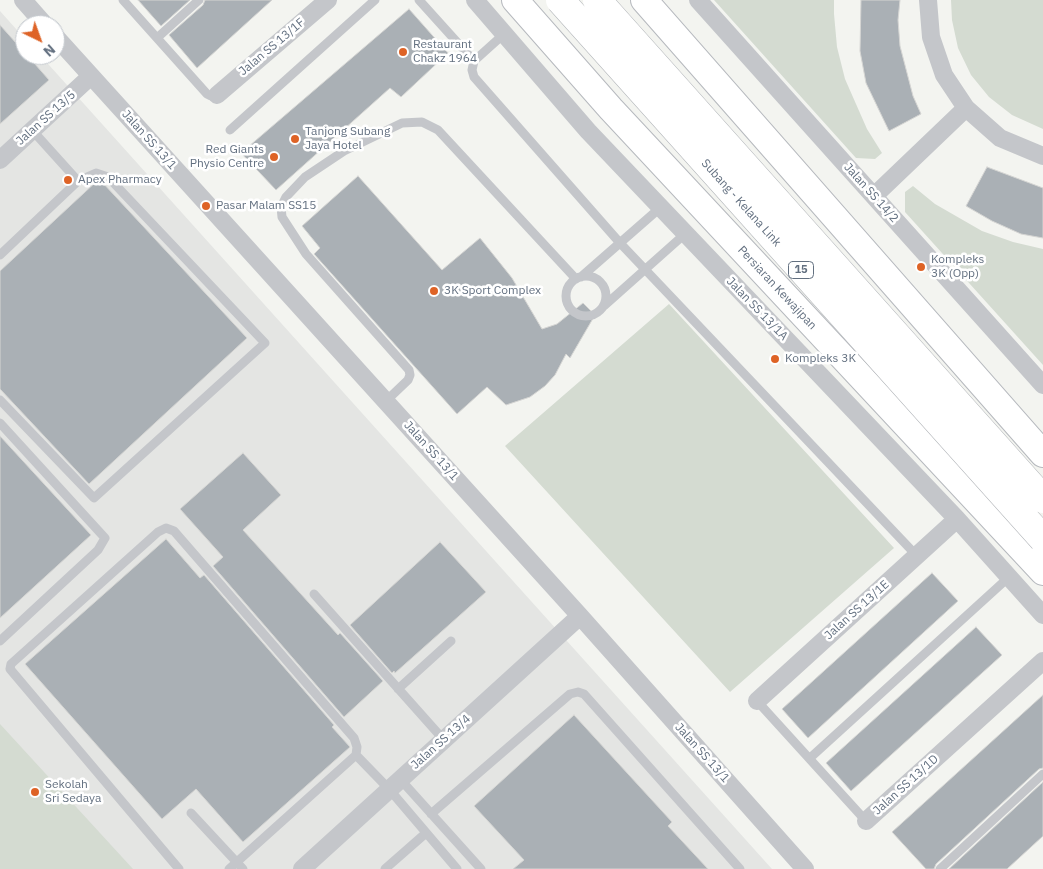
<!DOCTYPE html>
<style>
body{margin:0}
#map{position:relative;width:1043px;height:869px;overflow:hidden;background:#f3f4f0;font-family:"IBM Plex Sans",sans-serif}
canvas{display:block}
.north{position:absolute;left:15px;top:15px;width:50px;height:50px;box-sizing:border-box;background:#fff;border:1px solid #c1c6cc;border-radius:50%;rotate:138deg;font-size:14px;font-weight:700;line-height:20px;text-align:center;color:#637080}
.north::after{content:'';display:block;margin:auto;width:18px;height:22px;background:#de6326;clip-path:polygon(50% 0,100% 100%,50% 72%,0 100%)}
</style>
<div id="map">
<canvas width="1043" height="869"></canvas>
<div class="north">N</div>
</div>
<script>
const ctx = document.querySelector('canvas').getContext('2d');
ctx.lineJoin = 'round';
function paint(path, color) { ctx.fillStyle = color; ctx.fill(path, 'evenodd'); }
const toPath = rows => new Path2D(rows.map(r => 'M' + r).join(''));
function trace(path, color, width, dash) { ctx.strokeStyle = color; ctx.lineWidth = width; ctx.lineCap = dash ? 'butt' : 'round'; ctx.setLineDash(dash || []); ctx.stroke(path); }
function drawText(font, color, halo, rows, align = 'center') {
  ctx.font = font + ' "IBM Plex Sans",sans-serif'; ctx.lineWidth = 5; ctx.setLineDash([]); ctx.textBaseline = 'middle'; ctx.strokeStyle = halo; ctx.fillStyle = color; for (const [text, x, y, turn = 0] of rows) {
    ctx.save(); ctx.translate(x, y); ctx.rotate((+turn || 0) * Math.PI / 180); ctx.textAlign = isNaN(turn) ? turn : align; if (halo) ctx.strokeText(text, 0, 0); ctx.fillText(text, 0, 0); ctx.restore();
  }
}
const built = toPath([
 [0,11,25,39,25,55,40,55,772,869,0,869]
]);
const green = toPath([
 [714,0,834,0,834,14,837,47,845,79,867,129,882,153,875,159,856,158],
 [951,0,1043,0,1043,129,1012,115,989,97,971,75,958,48,952,20],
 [913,186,935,204,982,231,1013,242,1043,249,1043,365,905,212,905,192],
 [669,304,894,548,730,692,505,446],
 [0,724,133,869,0,869]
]);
const building = toPath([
 [138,0,190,0,161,26,138,0],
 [205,0,272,0,197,68,169,35,203,5,205,0],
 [861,0,900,0,898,20,900,46,913,96,921,114,889,131,866,83,860,51,861,0],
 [409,9,448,53,401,97,390,88,276,190,241,153,409,9],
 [0,25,25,53,25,55,27,55,49,80,0,124,0,25],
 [987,167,1043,188,1043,238,1021,234,992,221,966,206,987,167],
 [358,176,442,270,480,238,512,278,542,329,557,324,583,303,595,315,570,358,566,354,555,375,545,386,530,397,506,405,487,387,457,414,314,254,320,248,302,226,358,176],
 [98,180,102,182,247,338,89,484,0,389,0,271,98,180],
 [0,436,91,535,0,618,0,436],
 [243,453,281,495,243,530,338,635,340,633,383,681,344,717,213,566,223,557,180,509,243,453],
 [166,539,200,578,204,575,334,725,332,727,350,747,243,842,196,789,162,819,25,664,166,539],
 [440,542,486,592,395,673,394,671,392,673,350,625,440,542],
 [932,573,958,601,808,738,782,709,932,573],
 [976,627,1002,655,851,791,826,763,976,627],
 [1043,695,1043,768,1039,769,936,864,934,869,926,869,892,832,1043,695],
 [574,715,672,822,668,826,708,869,513,869,524,860,474,806,574,715],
 [1043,782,1043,836,1007,869,949,869,1043,782]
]);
const service = toPath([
 [123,0,207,94,211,96,217,95],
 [419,0,474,61],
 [504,34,474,61,472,70,474,77,620,243,917,556],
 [157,38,199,0],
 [32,130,78,181],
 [230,130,375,0],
 [0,255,78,181,96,173,108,177,265,343,94,498,0,400],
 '566 296a20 20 0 1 1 40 0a20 20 0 1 1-40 0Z',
 [581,277,661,207],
 [604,306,686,233],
 [386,401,408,380,410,375,409,370,306,254,282,217,281,207,286,197,305,177,344,151,402,123,422,122,438,130,576,279],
 [0,423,105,538,98,550,0,641],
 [314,594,443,739],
 [398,689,451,641],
 [757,701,866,821],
 [356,755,389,789,457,869],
 [810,758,1009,577],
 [400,779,481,869],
 [191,813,243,869],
 [431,814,570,694,578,692,584,694,740,869],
 [179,869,10,669,11,664,158,532,166,528,174,531,354,738,357,747,356,755,229,869],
 [385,869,426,833],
 [940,869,1043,774]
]);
const minor = toPath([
 [23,0,45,25],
 [475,0,588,131,957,519,1043,615],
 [698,0,1043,385],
 [928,0,931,37,944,75,966,108,1000,138,1043,156],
 [55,36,580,616,805,869],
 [217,95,328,0],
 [0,160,91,76],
 [874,196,966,108],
 [757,701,957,519],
 [866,821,1043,661],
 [302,869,580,616]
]);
const secondary = toPath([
 [515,0,611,109,1043,572],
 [644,0,1043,454]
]);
const primaryBridge = toPath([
 [560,0,1043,539],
 [597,0,1043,499]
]);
const markers = [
 [403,52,5,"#de6326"],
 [295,139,5,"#de6326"],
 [274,157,5,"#de6326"],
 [68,180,5,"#de6326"],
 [206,206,5,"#de6326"],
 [921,267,5,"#de6326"],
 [434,291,5,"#de6326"],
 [775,359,5,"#de6326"],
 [35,792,5,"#de6326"]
];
const shields = [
 [801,270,25]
];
const shieldNames = [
 ["15",801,270]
];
const poiNames = [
 ["Restaurant",413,45],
 ["Chakz 1964",413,59],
 ["Tanjong Subang",305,132],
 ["Jaya Hotel",305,146],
 ["Red Giants",264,150,"right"],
 ["Physio Centre",264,164,"right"],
 ["Apex Pharmacy",78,180],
 ["Pasar Malam SS15",216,206],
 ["Kompleks",931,260],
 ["3K (Opp)",931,274],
 ["3K Sport Complex",444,291],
 ["Kompleks 3K",785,359],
 ["Sekolah",45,785],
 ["Sri Sedaya",45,799]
];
const streetNames = [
 ["Jalan SS 13/1F",272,47,-40],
 ["Jalan SS 13/5",46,118,-42],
 ["Jalan SS 13/1",149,140,48],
 ["Jalan SS 14/2",871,193,48],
 ["Subang - Kelana Link",741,203,48],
 ["Persiaran Kewajipan",777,288,47],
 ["Jalan SS 13/1A",757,309,46],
 ["Jalan SS 13/1",431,451,48],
 ["Jalan SS 13/1E",857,610,-42],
 ["Jalan SS 13/4",441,742,-42],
 ["Jalan SS 13/1",702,753,48],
 ["Jalan SS 13/1D",906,785,-42]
];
paint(built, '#e4e5e3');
paint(green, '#d4dbd1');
paint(building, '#aab0b5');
trace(building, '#d5d5d3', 1);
trace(secondary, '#b6b9be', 28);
trace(service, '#c4c6ca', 9);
trace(minor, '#c4c6ca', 18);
trace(secondary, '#fff', 26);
trace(primaryBridge, '#b4b7bb', 29, []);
trace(primaryBridge, '#fff', 28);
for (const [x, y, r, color] of markers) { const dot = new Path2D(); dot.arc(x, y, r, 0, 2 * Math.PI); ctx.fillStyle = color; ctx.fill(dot); trace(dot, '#fff', 2); }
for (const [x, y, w] of shields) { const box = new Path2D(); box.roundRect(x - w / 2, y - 8.5, w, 17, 4); ctx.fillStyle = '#fff'; ctx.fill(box); trace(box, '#637080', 1); }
drawText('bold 11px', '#637080', null, shieldNames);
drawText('12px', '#637080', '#fff', poiNames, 'left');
drawText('12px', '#637080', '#fff', streetNames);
</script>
